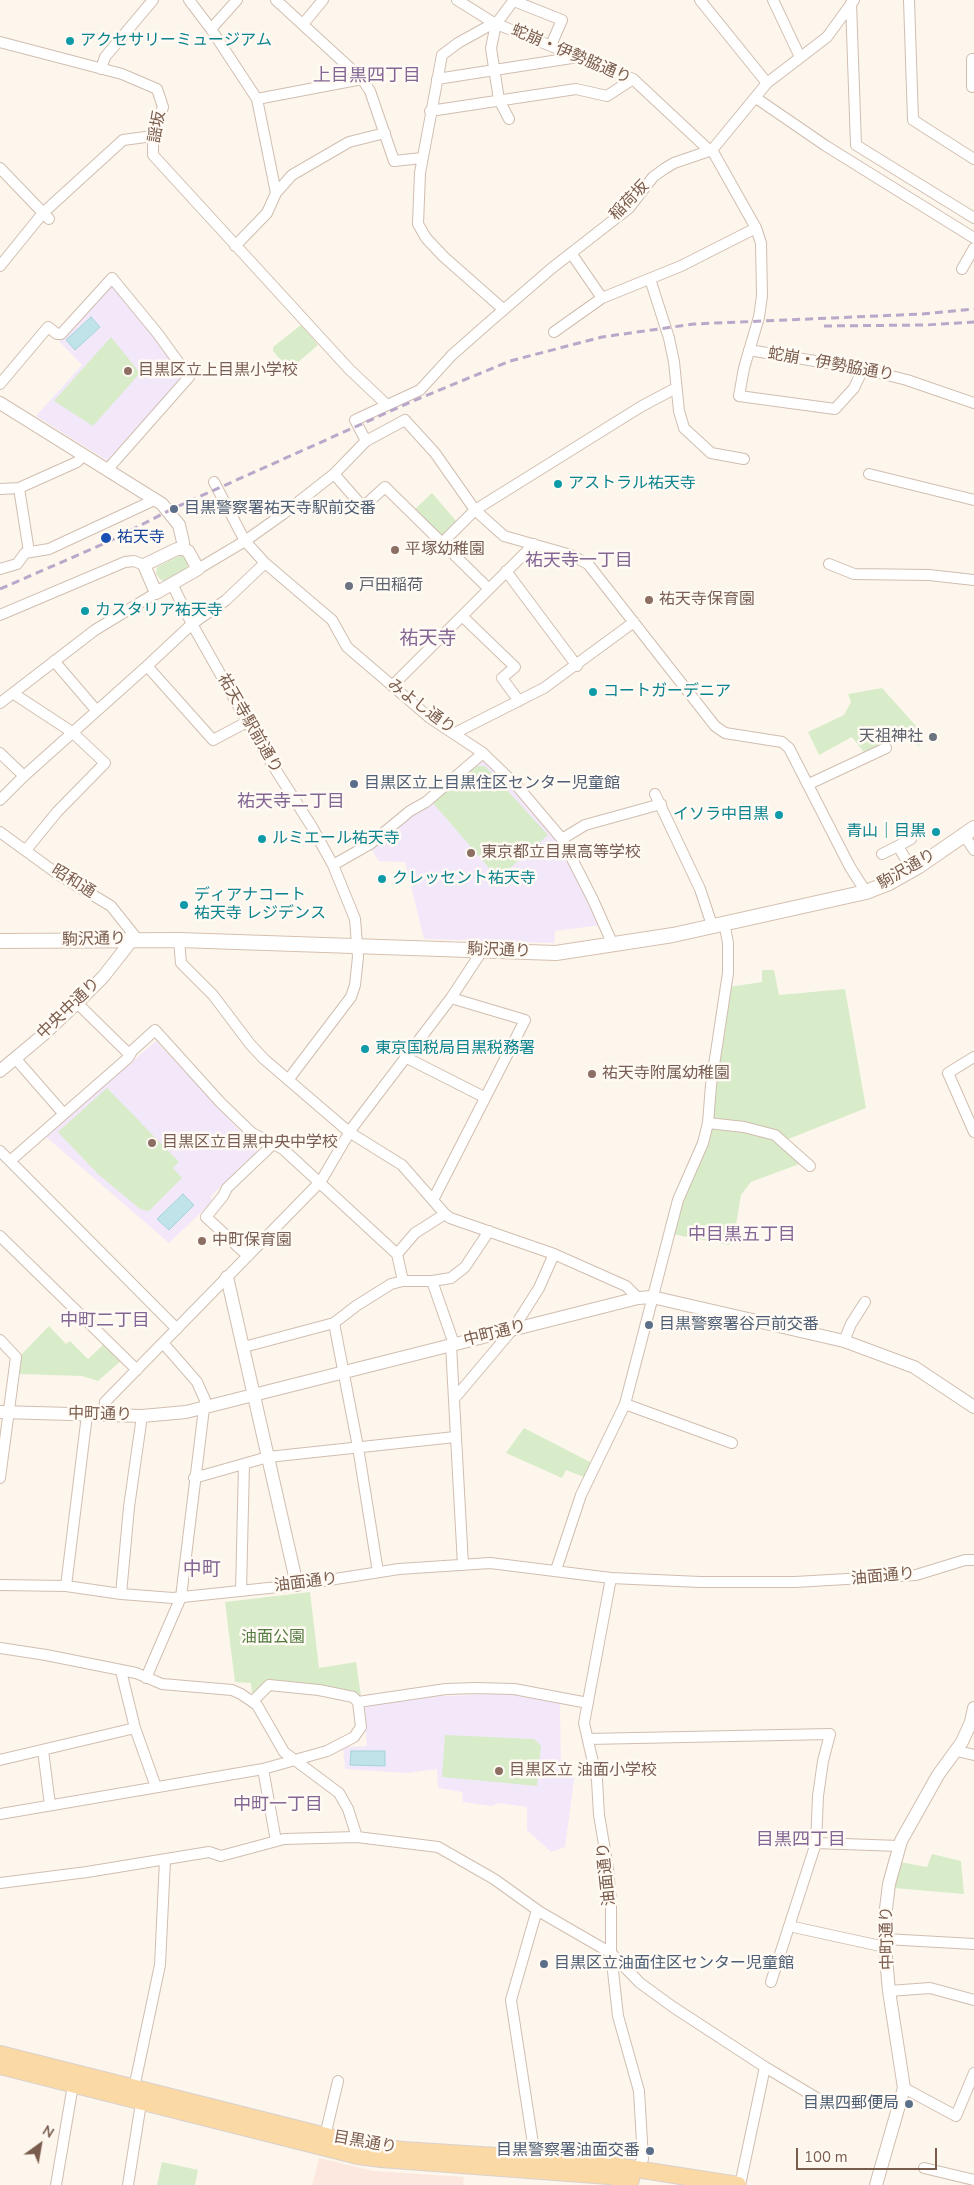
<!DOCTYPE html>
<meta charset="utf-8">
<style>
body{margin:0}
#map{position:relative;width:974px;height:2185px;overflow:hidden;background:#fdf6ec;font-family:"Nunito Sans",sans-serif}
canvas{display:block}
.north{position:absolute;left:15px;top:2120px;width:50px;height:50px;-webkit-text-stroke:4px #fffaf3;paint-order:stroke;rotate:32deg;font-size:14px;font-weight:700;line-height:20px;text-align:center;color:#7a5c4d}
.north::after{content:'';display:block;margin:auto;width:18px;height:22px;background:#7a5c4d;clip-path:polygon(50% 0,100% 100%,50% 72%,0 100%)}
.scale{position:absolute;left:796px;top:2148px;width:141px;height:22px;box-sizing:border-box;border:2px solid #7a5c4d;border-top:0;padding-left:6px;font-size:15px;line-height:18px;white-space:nowrap;color:#7a5c4d;-webkit-text-stroke:4px #fffaf3;paint-order:stroke}
</style>
<div id="map">
<canvas width="974" height="2185"></canvas>
<div class="north">N</div>
<div class="scale">100 m</div>
</div>
<script>
const ctx = document.querySelector('canvas').getContext('2d');
ctx.lineJoin = 'round';
function paint(path, color) { ctx.fillStyle = color; ctx.fill(path, 'evenodd'); }
const toPath = rows => new Path2D(rows.map(r => 'M' + r).join(''));
function trace(path, color, width, dash) { ctx.strokeStyle = color; ctx.lineWidth = width; ctx.lineCap = dash ? 'butt' : 'round'; ctx.setLineDash(dash || []); ctx.stroke(path); }
function drawText(font, color, halo, rows, align = 'center') {
  ctx.font = font + ' "Nunito Sans","Noto Sans JP",sans-serif'; ctx.lineWidth = 5; ctx.setLineDash([]); ctx.textBaseline = 'middle'; ctx.strokeStyle = halo; ctx.fillStyle = color; for (const [text, x, y, turn = 0] of rows) {
    ctx.save(); ctx.translate(x, y); ctx.rotate((+turn || 0) * Math.PI / 180); ctx.textAlign = isNaN(turn) ? turn : align; if (halo) ctx.strokeText(text, 0, 0); ctx.fillText(text, 0, 0); ctx.restore();
  }
}
const commercial = toPath([
 [319,2158,374,2171,464,2177,463,2185,312,2185]
]);
const education = toPath([
 [111,283,157,337,184,377,108,461,36,416,82,365,59,341],
 [476,762,488,762,520,793,560,840,602,925,555,931,554,943,424,939,405,862,379,861,369,846],
 [156,1041,258,1150,210,1197,213,1201,169,1243,45,1136],
 [514,1693,560,1702,561,1773,575,1773,565,1847,551,1852,527,1830,527,1807,498,1803,492,1806,463,1802,462,1792,438,1788,437,1769,407,1773,345,1769,343,1747,367,1746,363,1706,421,1697]
]);
const green = toPath([
 [301,325,318,345,289,370,273,351,273,347],
 [111,337,140,373,93,426,54,401],
 [432,493,457,522,442,539,414,510],
 [181,555,189,563,186,569,164,581,161,580,156,574,157,567],
 [882,688,924,735,921,737,923,743,919,746,902,738,866,755,852,737,819,755,808,732,844,715,851,702,848,694],
 [477,766,485,766,548,835,503,874,497,877,433,803],
 [762,970,774,970,779,995,845,989,866,1108,786,1140,714,1120,712,1117,717,1068,729,987,762,982],
 [107,1088,179,1162,173,1168,182,1178,149,1211,140,1209,98,1174,58,1132],
 [714,1127,745,1130,774,1138,802,1163,751,1182,741,1195,736,1225,729,1245,672,1234,683,1192,709,1130],
 [49,1326,66,1344,70,1341,88,1359,105,1343,122,1360,98,1381,82,1376,17,1374,18,1358],
 [524,1428,592,1463,584,1477,566,1470,562,1478,506,1453],
 [310,1592,319,1668,356,1662,361,1696,276,1681,257,1693,252,1693,251,1683,235,1682,225,1602],
 [445,1735,534,1739,541,1746,537,1786,442,1777],
 [932,1854,961,1861,964,1894,894,1888,900,1862,927,1867],
 [162,2162,198,2170,195,2185,157,2185]
]);
const water = toPath([
 [91,317,100,327,75,350,66,340,91,317],
 [183,1194,194,1205,169,1230,157,1219,183,1194],
 [351,1751,385,1751,385,1766,350,1765,351,1751]
]);
const minor = toPath([
 [189,0,211,29,257,99],
 [276,0,362,79,370,91,394,161,422,158],
 [457,0,494,23,633,79,710,151],
 [700,0,767,83],
 [773,0,800,57],
 [909,0,913,120,974,159],
 [514,1,562,20,551,45],
 [851,3,856,145,974,218],
 [494,23,458,43,442,55,420,173,418,224,426,238,444,257,503,309],
 [303,24,323,0],
 [211,29,237,0],
 [0,42,122,74,157,89,163,107,153,136,153,155,349,369,387,405],
 [101,69,105,57,153,0],
 [437,79,578,57],
 [972,87,972,59,974,59],
 [756,98,826,146,974,238],
 [430,111,576,89,607,96,633,79],
 [509,119,499,100,491,48,496,24,514,0],
 [712,150,756,228,761,243,762,296,759,317,744,368,739,396,835,409,854,388,863,369],
 [0,168,49,219],
 [276,193,257,99,362,79],
 [235,246,267,213,276,193,292,175,349,142,385,133],
 [571,253,602,298],
 [0,266,43,213,123,140,153,136],
 [962,269,974,248],
 [650,279,669,338,674,362,679,411,684,428,711,453,744,459],
 [554,332,602,298,681,266,756,228],
 [749,350,863,369,907,380,974,403],
 [0,384,48,327,57,334,61,334,112,278,158,334,189,377,107,470],
 [366,441,355,420,420,390,452,355,486,325,552,268,629,208,653,177,664,169,674,163,712,150,767,83,827,37,854,0],
 [334,474,363,507,385,487,489,589],
 [869,474,974,500],
 [214,482,245,541,265,563,332,620,347,647,430,718,483,753,518,787,562,839,593,900,613,945],
 [19,488,29,552],
 [0,489,19,488,77,462,84,455],
 [441,544,475,510,642,406,676,388],
 [829,564,854,574,929,575,974,580],
 [0,569,17,564,25,553,49,549,150,502,152,498],
 [198,569,245,541,283,514,334,474,366,441,405,420,435,453,475,510,504,536,571,555,588,564,715,726,725,733,782,742,789,748,850,867,866,892],
 [506,571,577,666],
 [172,584,192,624,265,753,312,827,333,865,355,919,358,957,355,985,351,997,288,1080],
 [0,615,125,562,134,561,144,565],
 [462,616,515,667,502,678,519,701],
 [54,661,96,710],
 [147,666,213,740,247,722],
 [392,686,534,544],
 [14,694,72,732,105,763,57,812,26,850],
 [0,703,95,630,156,593],
 [455,733,544,688,634,622],
 [0,753,24,776],
 [809,784,886,748],
 [655,794,700,889,712,925],
 [0,800,24,776,147,666,192,624,226,600,265,563],
 [0,832,59,875,111,906,138,940],
 [964,835,974,850],
 [562,839,585,825,661,804],
 [898,846,911,839],
 [882,854,898,846,912,870],
 [333,865,370,844,410,811,426,802,483,753],
 [179,940,181,963,213,995,250,1044,264,1059,349,1132,402,1165,445,1214,450,1218,554,1254,626,1286,638,1298],
 [77,1003,130,1055],
 [405,1057,484,1097],
 [974,1057,948,1073,974,1132],
 [15,1058,63,1113],
 [708,1123,744,1127,775,1135,810,1166],
 [0,1151,177,1329],
 [10,1161,128,1058,132,1051,155,1030,220,1102,252,1133,283,1149,397,1254,403,1281],
 [433,1200,525,1020,451,998],
 [0,1236,137,1370],
 [397,1254,415,1233,445,1214],
 [248,1256,206,1217,223,1196,227,1188,269,1148,270,1143],
 [432,1281,454,1344],
 [334,1323,358,1447,378,1572],
 [0,1340,16,1357,0,1478],
 [844,1341,851,1324,865,1302],
 [451,1345,463,1565],
 [244,1347,334,1323,356,1306,391,1284,403,1281,432,1281,451,1278,465,1267,489,1231],
 [454,1399,513,1329,539,1288,554,1254],
 [625,1404,732,1443],
 [104,1416,105,1402,321,1181,352,1128,451,998,482,951],
 [194,1478,268,1457,455,1437],
 [556,1570,581,1495,625,1404,678,1200,703,1143,708,1123,711,1085,728,973,728,943,724,922],
 [611,1578,584,1723,597,1780,599,1815,608,1868,611,1902,611,1953,618,2016,639,2091,643,2159,635,2169],
 [0,1585,66,1586,121,1594,173,1598,297,1585,399,1569,490,1563,611,1578,700,1582,795,1582,916,1575,965,1560,974,1560],
 [66,1586,87,1415],
 [241,1591,244,1464],
 [121,1594,129,1507,142,1416],
 [0,1648,46,1655,136,1673,162,1684,232,1690,241,1694,257,1705,284,1752,339,1793,348,1809,357,1837],
 [121,1671,135,1728,156,1787],
 [146,1678,181,1597,205,1400,197,1382,163,1343],
 [358,1702,446,1689,476,1688,514,1689,588,1703],
 [588,1739,830,1734,823,1761,818,1796,816,1843,771,1982],
 [43,1750,50,1805],
 [957,1751,974,1755],
 [0,1760,135,1728],
 [263,1769,276,1841],
 [0,1814,263,1769,327,1751,354,1737,361,1727,358,1702,353,1697,319,1690,269,1685,253,1701],
 [816,1843,899,1846],
 [0,1883,87,1872,209,1852,221,1856,284,1839,357,1837,438,1847,494,1879,540,1912,611,1953,640,1983,673,2007,765,2067,825,2103],
 [789,1926,885,1947],
 [885,1939,974,1944],
 [889,1991,930,1988,974,2000],
 [134,2088,160,1965,165,1860],
 [904,2088,956,2116,974,2073],
 [325,2136,338,2081],
 [535,2157,511,2000,537,1910],
 [924,2168,974,2180],
 [56,2185,73,2085],
 [128,2185,141,2103],
 [740,2185,765,2067]
]);
const tertiary = toPath([
 [0,403,162,504,179,525,183,542,183,549],
 [177,549,183,549,188,551,198,569,156,593,144,565,177,549],
 [0,1071,43,1035,77,1003,103,977,132,940],
 [227,1277,297,1585],
 [0,1412,142,1416,186,1412,638,1298,652,1297,844,1341,914,1367,974,1407],
 [876,2185,904,2088,889,1991,885,1947,886,1909,889,1884,901,1841,938,1775,962,1742,971,1722,974,1708]
]);
const secondary = toPath([
 [0,941,179,940,556,953,673,935,866,892,889,883,919,866,974,828]
]);
const primary = toPath([
 [0,2054,362,2145,403,2150,591,2162,738,2185],
 [0,2066,358,2156,381,2159,609,2176,631,2180]
]);
const rail = toPath([
 [824,326,926,325,974,322],
 [0,589,110,541,174,508,413,401,510,361,602,337,694,324,922,314,974,309]
]);
const markers = [
 [70,41,5,"#0f9aa8"],
 [128,371,5,"#8d6e63"],
 [558,484,5,"#0f9aa8"],
 [174,509,5,"#5c6f8a"],
 [106,538,6,"#1a4fb4"],
 [395,550,5,"#8d6e63"],
 [349,586,5,"#6b7280"],
 [649,600,5,"#8d6e63"],
 [85,611,5,"#0f9aa8"],
 [593,692,5,"#0f9aa8"],
 [933,737,5,"#6b7280"],
 [354,784,5,"#5c6f8a"],
 [779,815,5,"#0f9aa8"],
 [936,832,5,"#0f9aa8"],
 [262,839,5,"#0f9aa8"],
 [471,853,5,"#8d6e63"],
 [382,879,5,"#0f9aa8"],
 [184,905,5,"#0f9aa8"],
 [365,1049,5,"#0f9aa8"],
 [592,1074,5,"#8d6e63"],
 [152,1143,5,"#8d6e63"],
 [202,1241,5,"#8d6e63"],
 [649,1325,5,"#5c6f8a"],
 [499,1771,5,"#8d6e63"],
 [544,1964,5,"#5c6f8a"],
 [909,2104,5,"#5c6f8a"],
 [650,2151,5,"#5c6f8a"]
];
const cultureNames = [
 ["アクセサリーミュージアム",80,41],
 ["アストラル祐天寺",568,484],
 ["カスタリア祐天寺",95,611],
 ["コートガーデニア",603,692],
 ["イソラ中目黒",769,815,"right"],
 ["青山｜目黒",926,832,"right"],
 ["ルミエール祐天寺",272,839],
 ["クレッセント祐天寺",392,879],
 ["ディアナコート",194,896],
 ["祐天寺 レジデンス",194,914],
 ["東京国税局目黒税務署",375,1049]
];
const streetNames = [
 ["蛇崩・伊勢脇通り",571,55,23],
 ["謡坂",158,127,-80],
 ["稲荷坂",630,201,-46],
 ["蛇崩・伊勢脇通り",831,365,10],
 ["みよし通り",421,707,37],
 ["祐天寺駅前通り",249,724,60],
 ["駒沢通り",907,870,-30],
 ["昭和通",73,882,32],
 ["駒沢通り",94,940,-1],
 ["駒沢通り",499,951,2],
 ["中央中通り",69,1009,-44],
 ["中町通り",495,1334,-14],
 ["中町通り",100,1415,1],
 ["油面通り",883,1577,-5],
 ["油面通り",306,1583,-7],
 ["油面通り",607,1874,-96],
 ["中町通り",888,1938,-91],
 ["目黒通り",365,2143,10]
];
const educationNames = [
 ["目黒区立上目黒小学校",138,371],
 ["平塚幼稚園",405,550],
 ["祐天寺保育園",659,600],
 ["東京都立目黒高等学校",481,853],
 ["祐天寺附属幼稚園",602,1074],
 ["目黒区立目黒中央中学校",162,1143],
 ["中町保育園",212,1241],
 ["目黒区立 油面小学校",509,1771]
];
const serviceNames = [
 ["目黒警察署祐天寺駅前交番",184,509],
 ["目黒区立上目黒住区センター児童館",364,784],
 ["目黒警察署谷戸前交番",659,1325],
 ["目黒区立油面住区センター児童館",554,1964],
 ["目黒四郵便局",899,2104,"right"],
 ["目黒警察署油面交番",640,2151,"right"]
];
const transitNames = [
 ["祐天寺",117,538]
];
const worshipNames = [
 ["戸田稲荷",359,586],
 ["天祖神社",923,737,"right"]
];
const parkNames = [
 ["油面公園",273,1638]
];
const neighbourhoodNames = [
 ["上目黒四丁目",367,77],
 ["祐天寺一丁目",579,562],
 ["祐天寺二丁目",291,803],
 ["中目黒五丁目",742,1236],
 ["中町二丁目",105,1322],
 ["中町一丁目",278,1806],
 ["目黒四丁目",801,1841]
];
const quarterNames = [
 ["祐天寺",428,639],
 ["中町",202,1570]
];
paint(commercial, '#fde8e0');
paint(education, '#f3e8fa');
paint(green, '#d8ecc9');
paint(water, '#bfe3e8');
trace(water, '#a5d3da', 1);
trace(minor, '#d1beb0', 12);
trace(tertiary, '#d1beb0', 14);
trace(secondary, '#d6c0b0', 16);
trace(primary, '#dad1cd', 18);
trace(minor, '#fff', 10);
trace(tertiary, '#fff', 12);
trace(secondary, '#fff', 14);
trace(primary, '#fbd9a5', 16);
trace(rail, '#b9a8c9', 3, [8, 5]);
for (const [x, y, r, color] of markers) { const dot = new Path2D(); dot.arc(x, y, r, 0, 2 * Math.PI); ctx.fillStyle = color; ctx.fill(dot); trace(dot, '#fffaf3', 2); }
drawText('16px', '#0d838f', '#fffaf3', cultureNames, 'left');
drawText('16px', '#7a5c4d', '#fffaf3', streetNames);
drawText('16px', '#785e54', '#fffaf3', educationNames, 'left');
drawText('16px', '#4e5e75', '#fffaf3', serviceNames, 'left');
drawText('16px', '#164399', '#fffaf3', transitNames, 'left');
drawText('16px', '#5b616d', '#fffaf3', worshipNames, 'left');
drawText('16px', '#537a41', '#fffaf3', parkNames);
drawText('18px', '#846695', '#fffaf3', neighbourhoodNames);
drawText('19px', '#846695', '#fffaf3', quarterNames);
</script>
